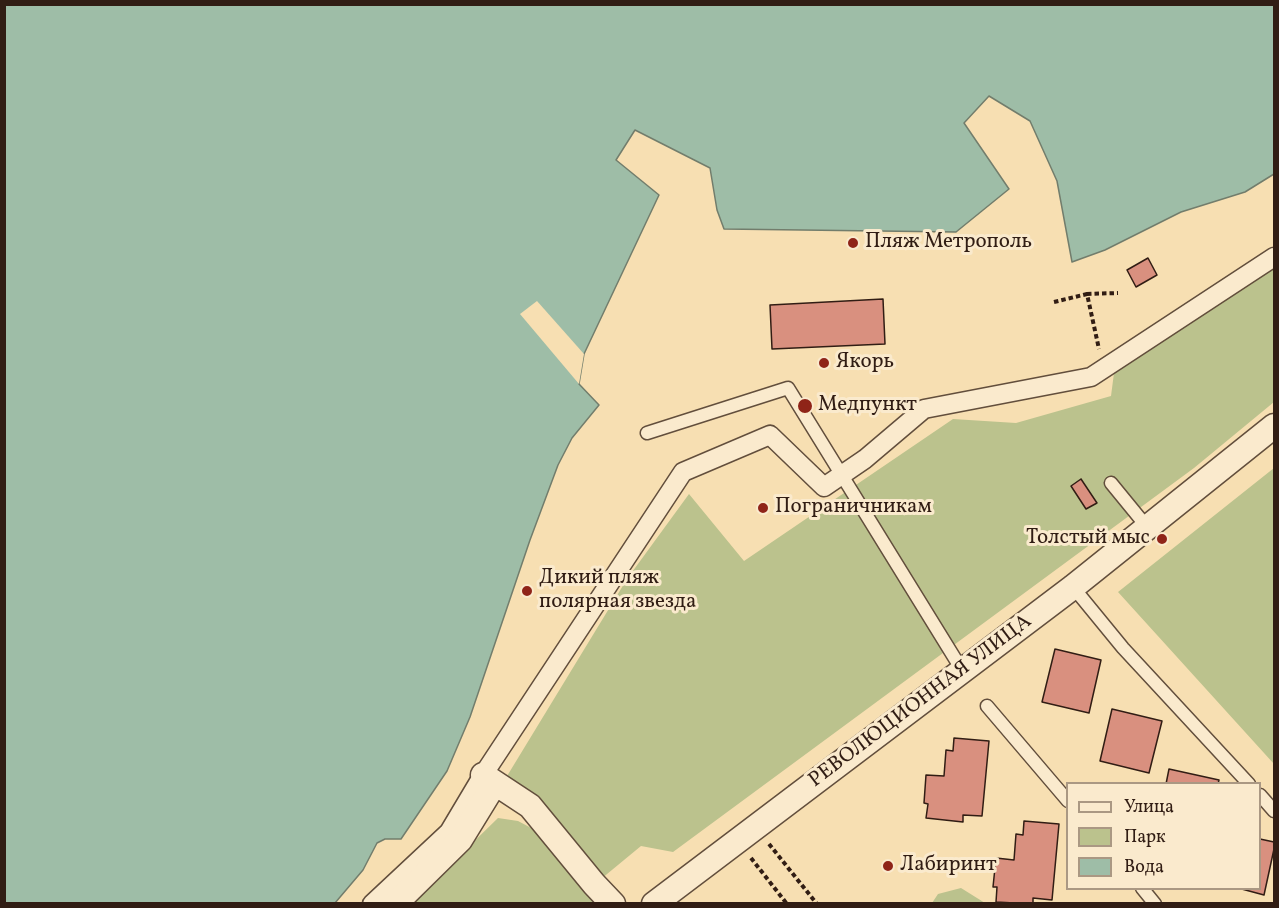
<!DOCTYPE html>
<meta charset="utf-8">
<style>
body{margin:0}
#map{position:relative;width:1279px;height:908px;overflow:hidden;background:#f7dfb2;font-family:Vollkorn,serif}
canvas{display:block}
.frame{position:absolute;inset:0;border:6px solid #311d14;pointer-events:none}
.legend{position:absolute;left:1066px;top:782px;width:195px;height:108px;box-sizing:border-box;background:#faeacd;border:2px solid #aa9883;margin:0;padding:8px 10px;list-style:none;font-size:18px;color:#311d14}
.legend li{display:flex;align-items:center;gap:12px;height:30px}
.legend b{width:30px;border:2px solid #aa9883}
</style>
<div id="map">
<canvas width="1279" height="908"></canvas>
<div class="frame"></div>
<ul class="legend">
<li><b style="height:8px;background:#faeacd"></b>Улица</li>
<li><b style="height:16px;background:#bbc28d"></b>Парк</li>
<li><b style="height:16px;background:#9ebda7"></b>Вода</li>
</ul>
</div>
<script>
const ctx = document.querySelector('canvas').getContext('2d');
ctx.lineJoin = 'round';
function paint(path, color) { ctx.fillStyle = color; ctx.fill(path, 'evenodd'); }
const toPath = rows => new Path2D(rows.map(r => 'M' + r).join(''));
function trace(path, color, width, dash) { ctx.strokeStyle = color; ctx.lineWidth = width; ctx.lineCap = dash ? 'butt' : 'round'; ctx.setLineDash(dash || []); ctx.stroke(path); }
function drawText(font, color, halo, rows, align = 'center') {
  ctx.font = font + ' Vollkorn,serif'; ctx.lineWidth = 6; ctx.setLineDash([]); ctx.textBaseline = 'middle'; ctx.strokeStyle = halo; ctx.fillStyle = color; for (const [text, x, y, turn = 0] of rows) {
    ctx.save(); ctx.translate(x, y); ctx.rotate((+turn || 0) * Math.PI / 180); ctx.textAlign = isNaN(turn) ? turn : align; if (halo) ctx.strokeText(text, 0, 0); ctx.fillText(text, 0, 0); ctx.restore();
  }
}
const green = toPath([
 [1274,268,1274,402,1194,468,673,852,641,846,601,879,504,781,627,579,689,494,744,561,953,419,1016,423,1111,396,1114,373],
 [1274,468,1274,764,1118,592],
 [498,818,518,821,535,830,599,904,410,904],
 [961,888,985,903,932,903,938,894]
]);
const water = toPath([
 [5,5,1274,5,1274,174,1245,192,1181,212,1105,250,1072,262,1057,181,1030,121,989,96,964,123,1009,189,956,232,724,229,717,210,710,168,635,130,616,160,659,195,584,354,579,384,599,405,572,438,558,465,530,540,470,717,447,771,401,839,385,839,377,843,363,870,335,903,5,904,5,5]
]);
const pier = toPath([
 [537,301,584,354,579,384,520,314]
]);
const building = toPath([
 [1148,258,1157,275,1136,287,1127,270,1148,258],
 [883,299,885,344,772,349,770,305,883,299],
 [1081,479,1097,503,1086,509,1071,486,1081,479],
 [1055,649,1101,660,1089,713,1042,702,1055,649],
 [1112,709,1162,721,1149,773,1100,761,1112,709],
 [954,738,989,741,982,816,963,815,963,822,926,818,928,804,924,803,926,775,944,776,946,750,953,751,954,738],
 [1169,769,1219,780,1218,784,1166,784,1169,769],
 [1024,821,1059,824,1052,900,1033,898,1033,904,996,902,997,887,993,887,996,858,1014,860,1016,834,1023,835,1024,821],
 [1260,839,1274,842,1274,849,1264,895,1238,888,1260,888,1260,839]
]);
const path = toPath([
 [1087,294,1118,293],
 [1054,302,1087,294,1099,349],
 [769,844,817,904],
 [751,858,787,904]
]);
const service = toPath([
 [647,433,788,388,962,670],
 [1111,483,1147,527],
 [1073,587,1123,648,1249,784],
 [987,706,1068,801],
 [1260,795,1274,811],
 [1142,888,1155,904]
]);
const pedestrian = toPath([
 [372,904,449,832,483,775,683,472,770,435,824,487,865,459,924,409,1091,377,1274,257]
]);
const minor = toPath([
 [483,775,530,806,594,884,613,904],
 [395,904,460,840,495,783],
 [654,904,1073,587,1274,426]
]);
const markers = [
 [853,243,6,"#8f2418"],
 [824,363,6,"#8f2418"],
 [805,406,8,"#8f2418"],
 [763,508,6,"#8f2418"],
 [1162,539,6,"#8f2418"],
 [527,591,6,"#8f2418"],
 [888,866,6,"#8f2418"]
];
const poiNames = [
 ["Пляж Метрополь",865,243],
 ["Якорь",836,363],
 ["Медпункт",818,406],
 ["Пограничникам",775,508],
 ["Толстый мыс",1150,539,"right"],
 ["Дикий пляж",539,579],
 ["полярная звезда",539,603],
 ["Лабиринт",900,866]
];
const streetNames = [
 ["РЕВОЛЮЦИОННАЯ УЛИЦА",921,702,-37]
];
paint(green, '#bbc28d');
paint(water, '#9ebda7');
trace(water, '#727d6c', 1.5);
paint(pier, '#f7dfb2');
paint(building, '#d9907f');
trace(building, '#311d14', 1.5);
trace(service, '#624e3c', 15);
trace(pedestrian, '#624e3c', 21);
trace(minor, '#624e3c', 27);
trace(path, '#311d14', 4, [4.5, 3]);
trace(service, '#faeacd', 12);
trace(pedestrian, '#faeacd', 18);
trace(minor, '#faeacd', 24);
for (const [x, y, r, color] of markers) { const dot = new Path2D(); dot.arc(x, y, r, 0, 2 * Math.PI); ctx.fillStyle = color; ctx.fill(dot); trace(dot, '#faeacd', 2); }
drawText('21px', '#311d14', '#faeacd', poiNames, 'left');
drawText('21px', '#311d14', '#faeacd', streetNames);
</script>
